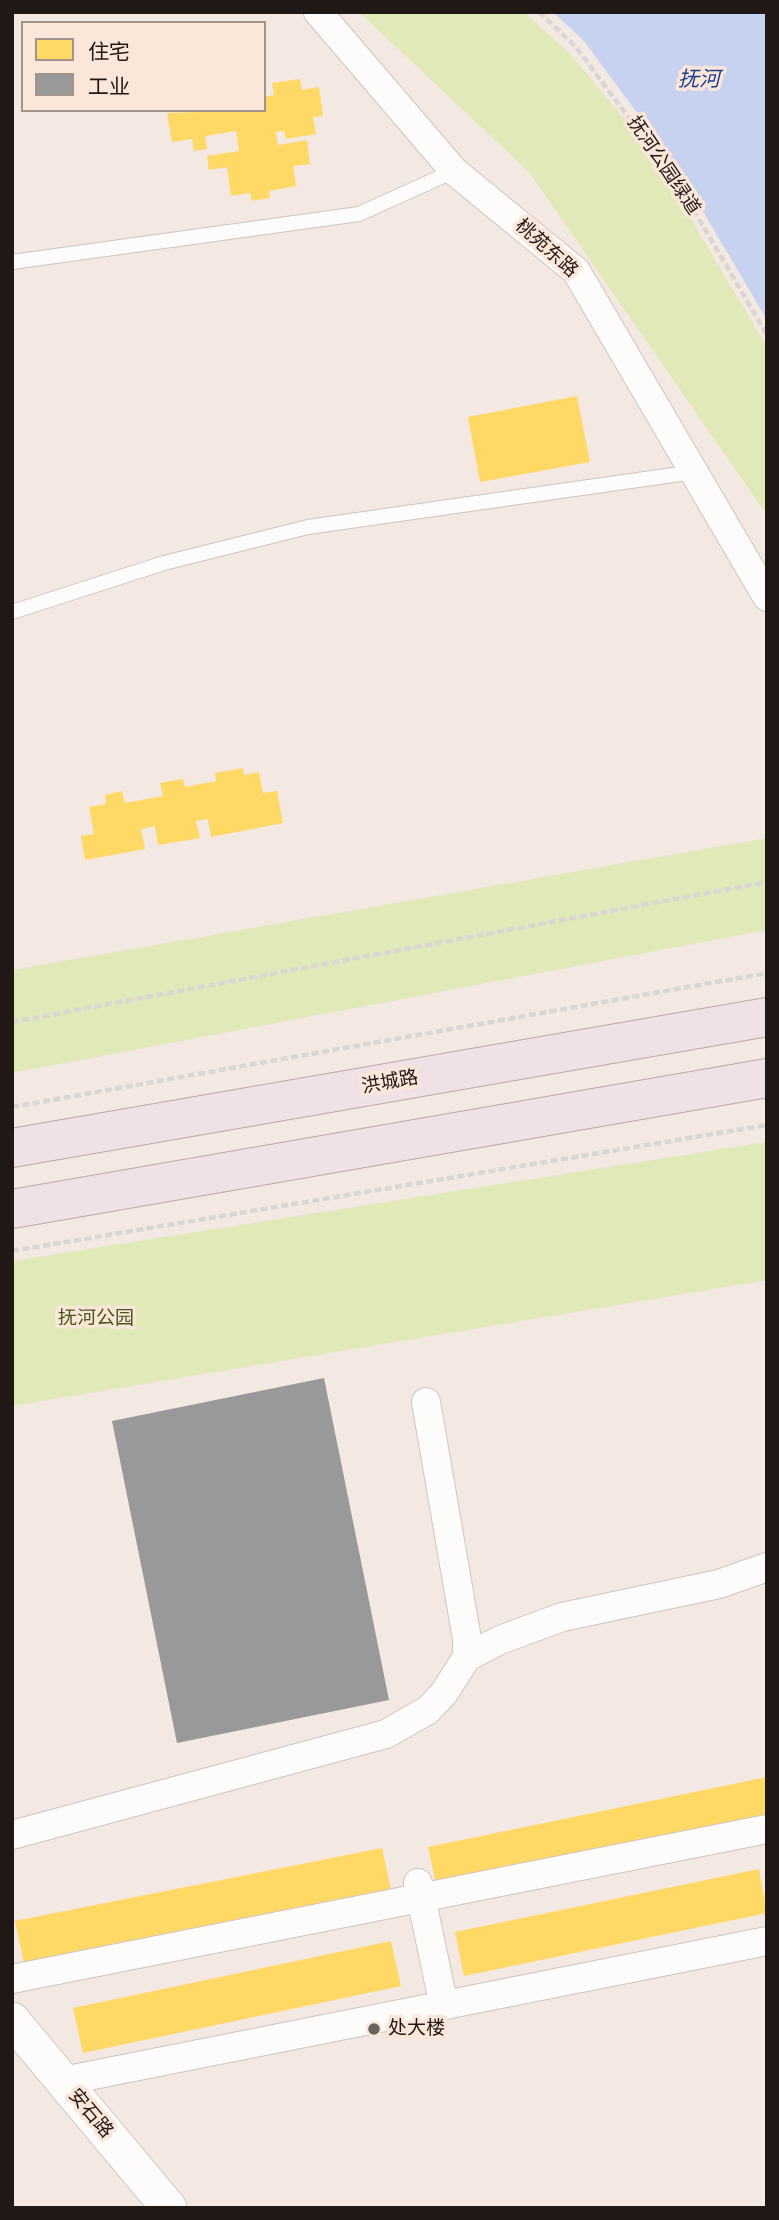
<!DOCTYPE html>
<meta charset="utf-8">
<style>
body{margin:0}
#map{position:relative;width:779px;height:2220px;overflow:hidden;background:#f3e8e2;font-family:Roboto,"Noto Sans SC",sans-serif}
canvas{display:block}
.frame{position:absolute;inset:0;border:14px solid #1f1814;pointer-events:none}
.legend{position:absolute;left:21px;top:21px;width:245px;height:91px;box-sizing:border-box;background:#fbe6da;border:2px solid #a3948b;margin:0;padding:9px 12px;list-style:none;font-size:21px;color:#1f1814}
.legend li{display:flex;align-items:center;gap:14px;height:35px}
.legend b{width:35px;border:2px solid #a3948b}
</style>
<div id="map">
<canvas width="779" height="2220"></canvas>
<div class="frame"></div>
<ul class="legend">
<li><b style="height:19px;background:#ffd966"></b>住宅</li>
<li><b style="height:19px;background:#999"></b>工业</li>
</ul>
</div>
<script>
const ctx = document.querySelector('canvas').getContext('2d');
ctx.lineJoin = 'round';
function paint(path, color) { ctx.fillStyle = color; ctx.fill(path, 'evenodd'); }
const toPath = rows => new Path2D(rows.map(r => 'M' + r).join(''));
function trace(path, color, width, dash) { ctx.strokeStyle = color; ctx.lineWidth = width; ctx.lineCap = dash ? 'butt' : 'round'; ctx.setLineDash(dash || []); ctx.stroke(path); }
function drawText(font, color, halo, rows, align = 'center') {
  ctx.font = font + ' Roboto,"Noto Sans SC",sans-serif'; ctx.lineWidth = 7; ctx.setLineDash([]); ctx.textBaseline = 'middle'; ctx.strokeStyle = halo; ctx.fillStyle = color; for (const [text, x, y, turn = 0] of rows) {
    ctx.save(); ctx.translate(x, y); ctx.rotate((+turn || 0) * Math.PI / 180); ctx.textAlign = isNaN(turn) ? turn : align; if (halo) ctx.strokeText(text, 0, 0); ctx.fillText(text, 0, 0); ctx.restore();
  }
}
const green = toPath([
 [359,12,524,12,571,55,650,150,767,347,767,515,529,172],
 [767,838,767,930,12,1073,12,970],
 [767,1142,767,1280,12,1406,12,1261]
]);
const water = toPath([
 [553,12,767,12,767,320,677,167,584,41]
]);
const homes = toPath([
 [300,79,302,90,319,87,323,116,313,117,316,134,286,139,284,131,276,132,278,145,307,140,310,164,293,166,296,186,269,191,270,198,252,201,250,193,231,196,227,167,209,170,207,156,239,151,236,131,205,136,207,149,194,151,192,139,172,142,167,113,264,110,264,97,274,95,272,83],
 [577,396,590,462,480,482,468,417],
 [243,768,244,775,259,772,263,793,277,791,283,823,211,837,208,819,196,821,200,838,158,845,155,826,141,829,145,849,85,860,81,836,94,834,89,807,106,804,105,795,122,791,125,803,163,796,160,783,183,779,185,787,216,781,215,773],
 [767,1777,767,1815,436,1884,428,1847],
 [382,1848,392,1894,25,1968,15,1921],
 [759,1869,767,1913,464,1976,455,1932],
 [391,1941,401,1986,83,2053,73,2008]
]);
const industry = toPath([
 [324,1378,389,1700,177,1743,112,1421]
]);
const path = toPath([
 [539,12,576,47,679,185,767,335],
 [12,1022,767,882],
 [12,1107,767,973],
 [12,1251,767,1125]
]);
const service = toPath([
 [12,262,359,214,454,171],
 [12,612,164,563,308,527,694,472]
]);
const minor = toPath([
 [318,12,454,171,576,271,767,597],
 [467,1657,500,1640,562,1617,719,1584,767,1567],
 [12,1835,386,1734,428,1710,444,1693,467,1657,467,1639,426,1402],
 [418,1883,444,2006],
 [12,1979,767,1829],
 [63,2081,767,1941]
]);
const tertiary = toPath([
 [12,2020,169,2208]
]);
const trunk = toPath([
 [12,1148,767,1017],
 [12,1209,767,1078]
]);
const markers = [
 [374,2029,7,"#69615c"]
];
const streetNames = [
 ["抚河公园绿道",663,166,56],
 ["桃苑东路",546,249,42],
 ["洪城路",390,1083,-10],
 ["安石路",90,2114,50]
];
const parkNames = [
 ["抚河公园",96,1319]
];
const poiNames = [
 ["处大楼",388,2029]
];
const waterNames = [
 ["抚河",699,81]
];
paint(green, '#e0e9b7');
paint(water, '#c6d2ef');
paint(homes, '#ffd966');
paint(industry, '#999');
trace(service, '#cfc5c0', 16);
trace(minor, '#cfc5c0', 30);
trace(tertiary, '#cfc5c0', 37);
trace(trunk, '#bda7a8', 40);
trace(path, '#dad6d4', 4.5, [7, 3.5]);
trace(service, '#fdfcfb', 14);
trace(minor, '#fdfcfb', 28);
trace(tertiary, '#fdfcfb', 35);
trace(trunk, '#f0e2e4', 38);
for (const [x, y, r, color] of markers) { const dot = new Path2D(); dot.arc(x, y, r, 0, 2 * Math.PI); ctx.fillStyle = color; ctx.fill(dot); trace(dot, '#fbe6da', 2.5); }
drawText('19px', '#1f1814', '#fbe6da', streetNames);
drawText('19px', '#48571a', '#fbe6da', parkNames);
drawText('19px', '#1f1814', '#fbe6da', poiNames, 'left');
drawText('italic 21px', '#1c3d90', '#fbe6da', waterNames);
</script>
